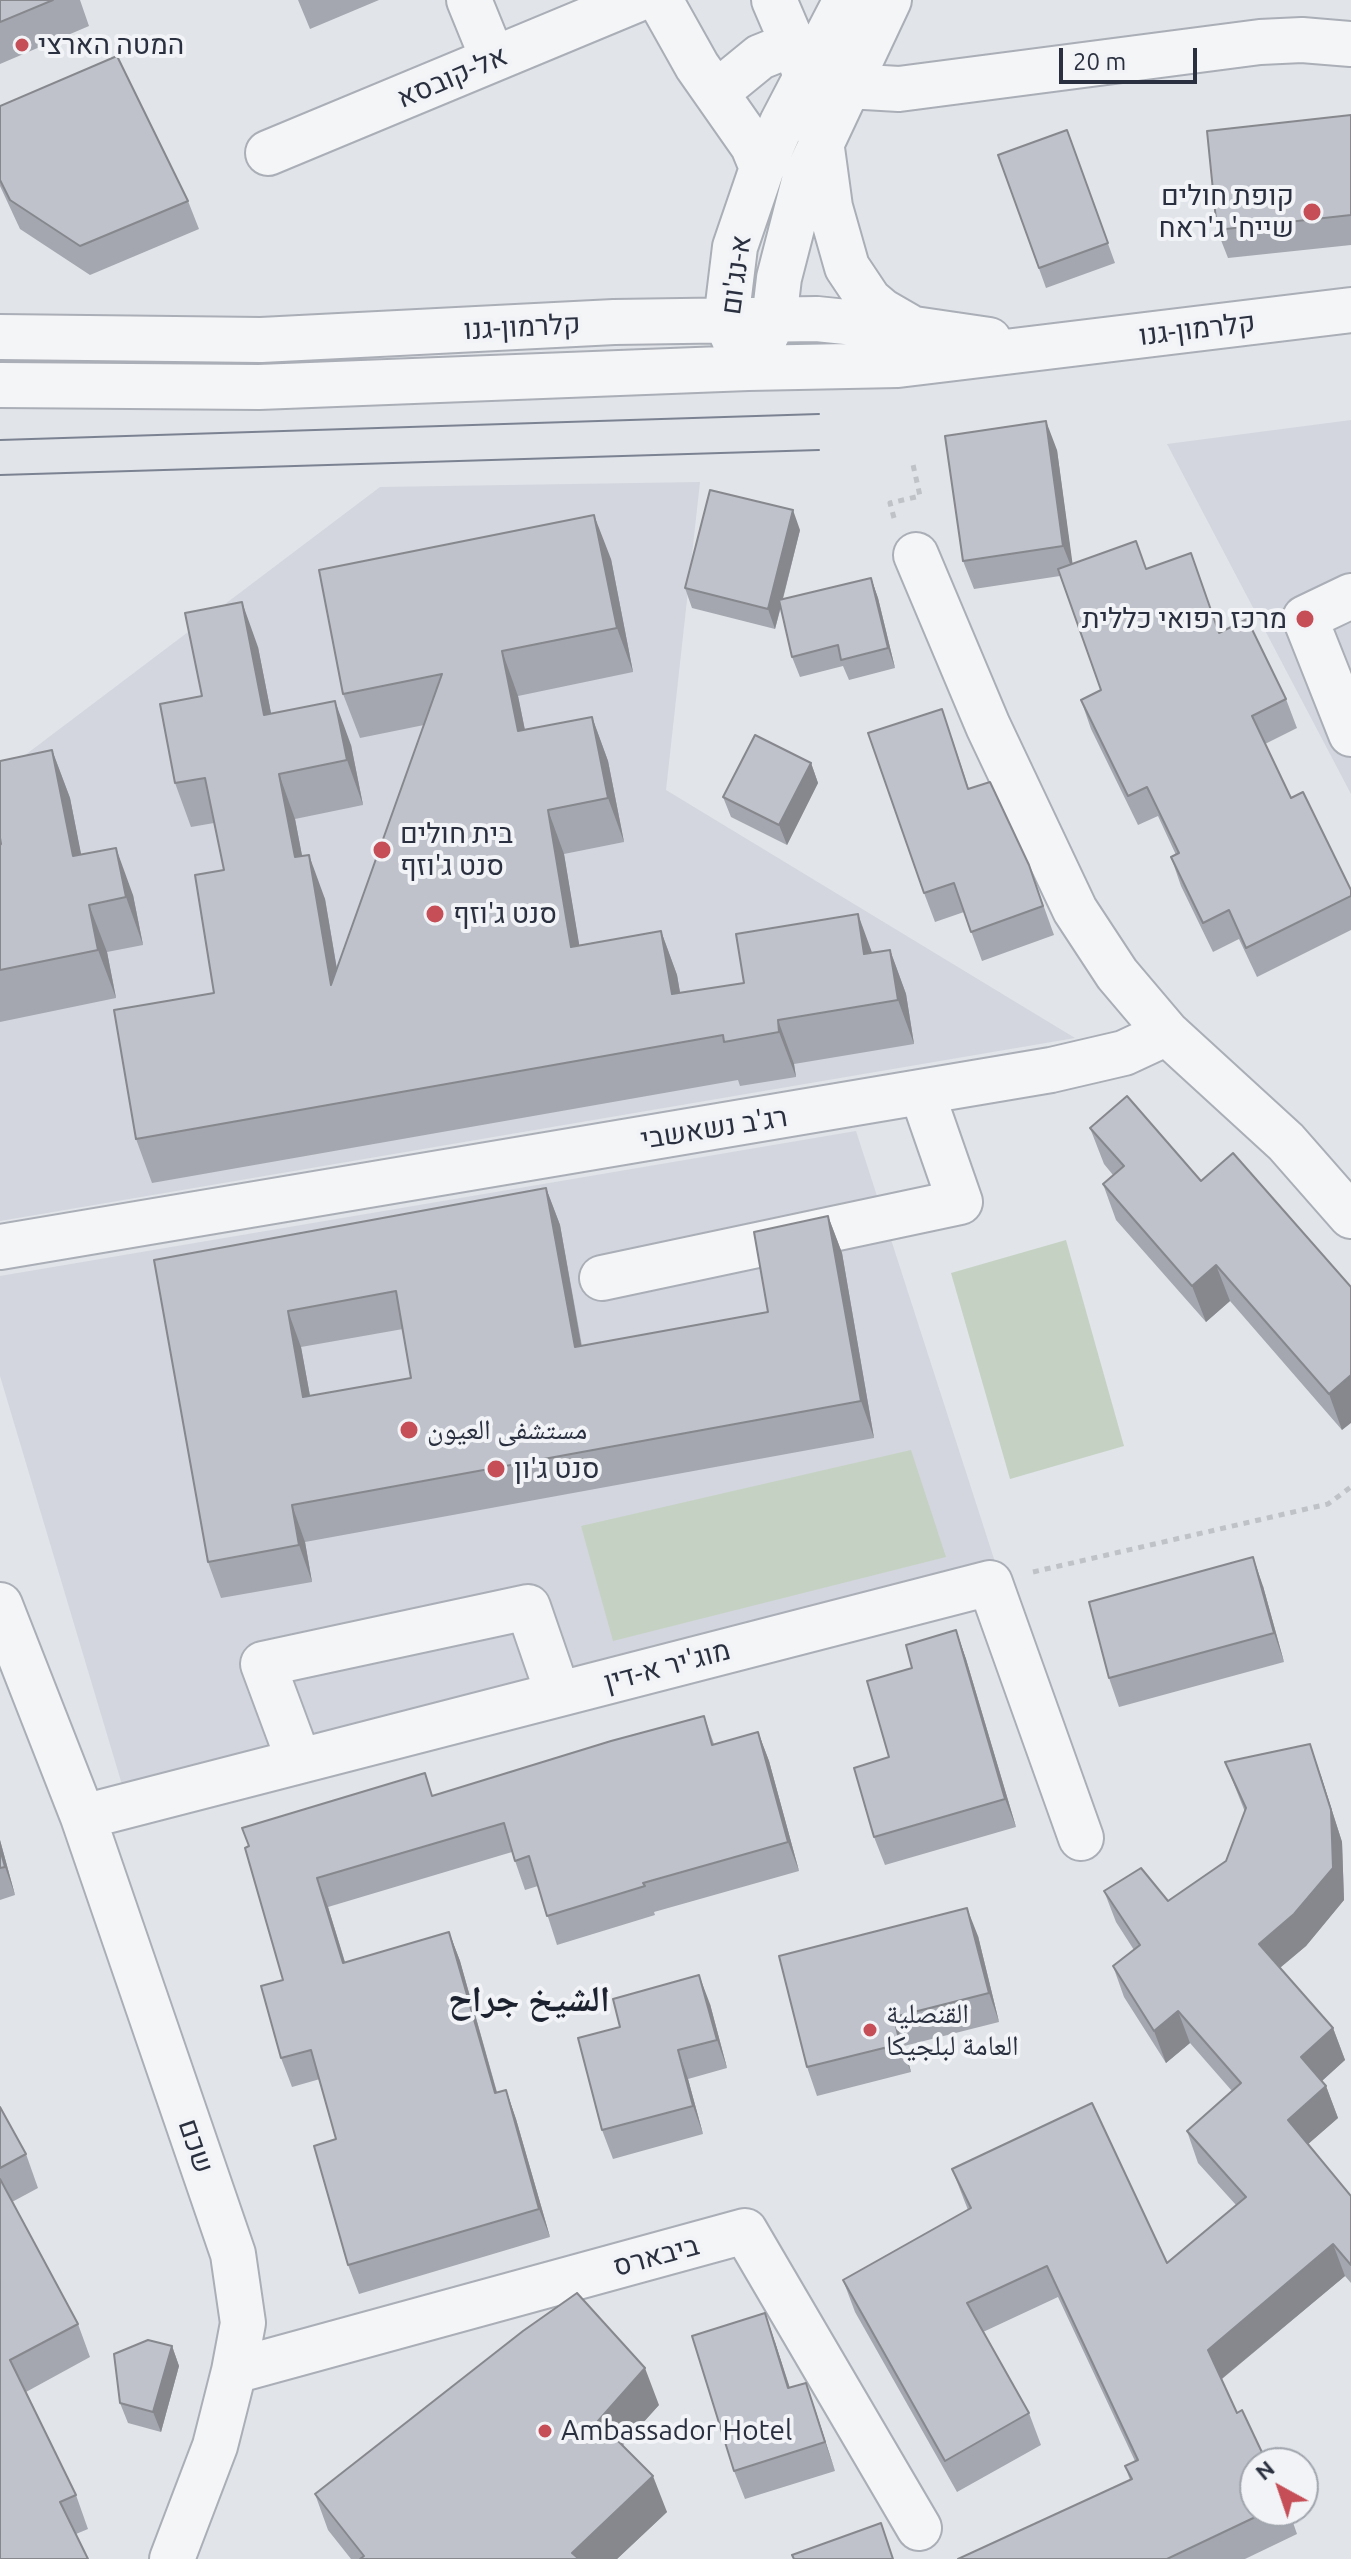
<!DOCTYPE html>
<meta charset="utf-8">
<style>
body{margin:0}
#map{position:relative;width:1351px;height:2559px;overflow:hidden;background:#e1e4e9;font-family:Ubuntu,sans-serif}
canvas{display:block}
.north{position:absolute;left:1239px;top:2447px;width:80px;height:80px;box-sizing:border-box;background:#f1f3f6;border:2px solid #a1a5ad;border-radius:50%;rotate:320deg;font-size:22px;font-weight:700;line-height:32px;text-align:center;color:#2a303f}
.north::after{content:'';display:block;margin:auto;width:28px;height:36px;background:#c64e57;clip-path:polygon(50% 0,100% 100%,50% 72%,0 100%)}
.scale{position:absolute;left:1059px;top:48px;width:138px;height:36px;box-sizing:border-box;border:4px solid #2a303f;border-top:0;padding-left:10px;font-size:24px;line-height:28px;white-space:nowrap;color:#2a303f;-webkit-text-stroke:6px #f1f3f6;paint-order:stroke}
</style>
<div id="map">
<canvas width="1351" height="2559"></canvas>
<div class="north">N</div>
<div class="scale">20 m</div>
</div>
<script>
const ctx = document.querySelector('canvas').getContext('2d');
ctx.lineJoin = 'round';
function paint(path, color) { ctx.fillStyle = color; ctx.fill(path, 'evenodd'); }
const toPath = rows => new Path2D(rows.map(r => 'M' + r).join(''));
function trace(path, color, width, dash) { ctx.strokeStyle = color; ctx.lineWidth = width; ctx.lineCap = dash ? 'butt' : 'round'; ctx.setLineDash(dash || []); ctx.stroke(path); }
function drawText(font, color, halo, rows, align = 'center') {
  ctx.font = font + ' Ubuntu,"Noto Naskh Arabic",Heebo,sans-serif'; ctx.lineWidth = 8; ctx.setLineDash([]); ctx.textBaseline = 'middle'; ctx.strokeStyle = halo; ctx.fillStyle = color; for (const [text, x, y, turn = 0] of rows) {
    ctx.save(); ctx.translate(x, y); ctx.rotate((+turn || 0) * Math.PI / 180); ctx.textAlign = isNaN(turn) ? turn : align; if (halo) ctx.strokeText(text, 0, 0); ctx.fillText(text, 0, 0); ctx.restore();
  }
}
const built = toPath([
 [1351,420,1351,794,1167,444],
 [700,482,666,790,1075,1038,0,1221,0,774,380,487],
 [856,1131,995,1562,123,1788,0,1376,0,1276]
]);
const green = toPath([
 [1066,1240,1124,1446,1010,1479,951,1273],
 [911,1450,946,1557,613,1641,581,1526]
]);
const path = toPath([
 [894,518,890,503,920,496,912,460],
 [1033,1572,1328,1504,1351,1487]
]);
const minor = toPath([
 [469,0,493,59],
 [660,0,697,66,753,146,762,168],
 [774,0,807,77,821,141,830,207,847,267,869,300,882,311,908,326],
 [807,77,848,86,899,89,1260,42,1302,40,1351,44],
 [716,93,760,57,775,51,796,47],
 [268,153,636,0],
 [0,337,261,340,614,322,817,319,914,329,989,340],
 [761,345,774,320,779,278,804,181,889,0],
 [738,348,726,321,735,247,762,168,782,123,846,0],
 [0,385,259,387,748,368,898,365,1351,310],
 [916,555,988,726,1075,910,1117,974,1167,1033],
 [1351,596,1305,618,1351,734],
 [0,1247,1051,1070,1124,1053,1167,1033,1286,1142,1351,1216],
 [602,1278,960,1202,922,1093],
 [0,1605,83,1817,233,2254,243,2323,234,2371,215,2446,172,2559],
 [299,1761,263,1664,528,1607,558,1694],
 [83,1817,990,1583,1081,1838],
 [234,2371,745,2231,919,2528]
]);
const tram = toPath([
 [0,440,819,414],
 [0,475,819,450]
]);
const wall = toPath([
 [0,0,80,0,89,26,0,64],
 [298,0,379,0,310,29],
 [0,106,188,201,199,229,90,275,20,229,0,186],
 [1351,115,1351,245,1228,258,1217,230],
 [1067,130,1115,263,1046,288,998,155],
 [1057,450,1072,564,1146,569,1219,633,1286,699,1297,728,1265,744,1291,798,1351,890,1351,930,1257,977,1239,939,1213,952,1181,886,1171,857,1176,855,1158,816,1138,825,1091,729,1081,700,1101,690,1060,576,974,589,963,561],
 [800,530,783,599,871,578,878,598,895,668,849,680,843,666,800,677,792,657,781,607,775,629,692,608,685,588],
 [611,559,633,672,518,696,525,730,592,717,608,761,624,842,564,854,579,945,661,931,677,975,680,993,744,983,872,952,890,950,906,994,914,1044,794,1064,796,1077,740,1086,738,1080,152,1183,136,1139,214,993,224,870,214,823,191,827,175,783,202,696,258,647,271,713,351,745,363,805,295,819,302,856,325,899,337,969,424,725,360,738,343,694],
 [952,738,969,789,1029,865,1054,935,982,961,964,912,935,922,924,893],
 [52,750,70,798,81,855,133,895,143,945,107,952,116,998,0,1022,0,845],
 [811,763,818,783,787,845,731,817,723,797],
 [1090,1128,1201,1181,1351,1287,1342,1430,1230,1301,1206,1322,1116,1220,1103,1184,1113,1175,1104,1164],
 [546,1188,560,1225,582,1346,768,1312,828,1216,842,1253,874,1438,305,1542,312,1582,221,1598,208,1562,154,1260],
 [403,1329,411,1378,310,1396,301,1347],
 [1263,1586,1284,1662,1119,1707,1109,1678],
 [956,1630,966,1659,1016,1827,885,1865,874,1837,889,1757,912,1668],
 [704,1716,714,1744,758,1732,769,1761,799,1871,654,1912,655,1915,557,1945,538,1886,525,1890,512,1852,328,1907,345,1962,449,1932,460,1961,497,2092,506,2090,516,2119,550,2237,359,2294,348,2265,336,2139,320,2079,292,2087,281,2058,283,1980,245,1848,433,1796],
 [1225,1762,1321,1776,1342,1842,1344,1900,1306,1946,1280,1968,1333,2028,1345,2060,1322,2081,1326,2086,1338,2118,1308,2144,1351,2196,1351,2283,1345,2276,1222,2379,1255,2511,1289,2511,1297,2534,1245,2559,958,2559,1130,2480,1125,2466,1135,2461,1058,2297,983,2332,1029,2413,1041,2445,957,2492,855,2312,843,2280,968,2210,952,2169,1167,2263,1236,2205,1198,2163,1187,2131,1232,2091,1190,2043,1166,2063,1124,1997,1113,1966,1134,1950,1116,1922,1104,1891,1168,1901,1226,1861,1245,1812],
 [0,1840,15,1895,0,1900],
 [978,1936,999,2022,904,2046,911,2072,817,2096,807,2067],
 [710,2004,727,2068,688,2079,703,2134,613,2159,602,2130],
 [0,2107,26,2154,38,2188,12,2202,78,2324,90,2357,26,2392,76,2495,88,2529,76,2534,0,2559],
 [775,2342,790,2388,816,2412,835,2471,745,2499,734,2471],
 [172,2346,179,2366,161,2432,128,2423,120,2403],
 [659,2405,623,2445,667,2512,617,2559,351,2559,328,2530,315,2494]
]);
const shadedWall = toPath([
 [1046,421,1057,450,1074,574,1063,546],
 [793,510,800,530,775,629,768,609],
 [594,515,611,559,633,672,617,628],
 [871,578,878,598,895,668,888,648],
 [242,602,258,647,280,759,264,715],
 [502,651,518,696,534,775,518,731],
 [335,701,351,745,363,805,347,760],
 [592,717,608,761,624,842,608,798],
 [52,750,70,798,91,904,73,856],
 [811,763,818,783,787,845,779,825],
 [279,774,295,819,311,902,295,857],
 [548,810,564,854,587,991,571,947],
 [116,848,133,895,143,945,126,897],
 [309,855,325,899,347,1029,331,985],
 [89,905,107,952,116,998,98,950],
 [858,914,874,958,864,954],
 [661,931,677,975,688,1038,672,994],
 [890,950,906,994,914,1044,898,1000],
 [778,1020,794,1064,796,1077,779,1032],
 [546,1188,560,1225,588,1384,575,1347],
 [828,1216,842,1253,874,1438,861,1401],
 [1216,1265,1230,1301,1206,1322,1192,1286],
 [288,1311,301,1347,317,1434,303,1397],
 [1351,1375,1351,1423,1342,1430,1329,1394],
 [292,1505,305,1542,312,1582,299,1545],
 [1253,1557,1263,1586,1284,1662,1274,1633],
 [956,1630,966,1659,1016,1827,1005,1799],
 [758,1732,769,1761,799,1871,788,1842],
 [1310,1744,1321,1776,1342,1842,1344,1900,1306,1946,1270,1976,1259,1944],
 [0,1840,15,1895,5,1867,0,1849],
 [317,1878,328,1907,354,1992,343,1963],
 [967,1908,978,1936,999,2022,989,1993],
 [449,1932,460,1961,505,2122,495,2093],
 [699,1975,710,2004,727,2068,717,2040],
 [1178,2011,1190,2043,1166,2063,1154,2031],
 [894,2017,904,2046,911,2072,900,2044],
 [1333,2028,1345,2060,1313,2089,1301,2057],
 [678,2050,688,2079,703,2134,693,2106],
 [1326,2086,1338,2118,1299,2152,1288,2120],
 [506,2090,516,2119,550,2237,539,2209],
 [1333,2244,1345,2276,1219,2381,1208,2350],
 [765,2313,775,2342,799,2417,788,2388],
 [172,2346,179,2366,161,2432,153,2412],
 [645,2368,659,2405,612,2457,598,2421],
 [806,2383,816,2412,835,2471,825,2442],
 [653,2476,667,2512,617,2559,574,2559,572,2553]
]);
const building = toPath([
 [0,0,53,0,0,22,0,0],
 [117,56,188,201,80,246,10,200,0,180,0,106,117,56],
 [1351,115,1351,215,1217,230,1207,131,1351,115],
 [1067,130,1108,243,1039,268,998,155,1067,130],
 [1046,421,1063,546,963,561,945,436,1046,421],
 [710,490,793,510,768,609,685,588,710,490],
 [594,515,617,628,502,651,518,731,592,717,608,798,548,810,571,947,661,931,672,994,744,983,736,934,858,914,864,954,890,950,898,1000,778,1020,779,1032,724,1042,723,1035,136,1139,114,1010,214,993,195,875,224,870,205,778,175,783,160,704,202,696,185,613,242,602,264,715,335,701,347,760,279,774,295,857,309,855,331,985,442,674,343,694,319,570,594,515],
 [1136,541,1146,569,1191,553,1219,633,1247,619,1286,699,1252,716,1291,798,1303,792,1351,890,1351,896,1246,948,1229,910,1203,923,1171,857,1179,853,1147,787,1128,796,1081,700,1101,690,1058,569,1136,541],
 [871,578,888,648,841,660,838,645,792,657,779,600,871,578],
 [942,709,968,789,990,782,1029,865,1043,906,971,932,954,883,924,893,868,733,942,709],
 [755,735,811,763,779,825,723,797,755,735],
 [52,750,73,856,116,848,126,897,89,905,98,950,0,970,0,845,1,844,0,838,0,761,52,750],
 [1127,1096,1201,1181,1233,1153,1351,1287,1351,1375,1329,1394,1216,1265,1192,1286,1103,1184,1124,1166,1090,1128,1127,1096],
 [546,1188,575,1347,768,1312,754,1232,828,1216,861,1401,292,1505,299,1545,208,1562,154,1260,546,1188],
 [396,1291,411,1378,303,1397,288,1311,396,1291],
 [1253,1557,1274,1633,1109,1678,1089,1602,1253,1557],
 [956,1630,1005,1799,874,1837,854,1768,889,1757,867,1681,912,1668,906,1645,956,1630],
 [704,1716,712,1745,758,1732,788,1842,643,1883,645,1886,547,1916,529,1856,515,1861,504,1823,317,1878,343,1963,449,1932,495,2093,506,2090,539,2209,348,2265,314,2146,336,2139,311,2050,281,2058,261,1986,283,1980,245,1848,249,1846,242,1828,425,1773,432,1796,611,1741,704,1716],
 [1310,1744,1331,1810,1333,1868,1294,1914,1259,1944,1333,2028,1301,2057,1326,2086,1288,2120,1351,2196,1351,2265,1333,2244,1208,2350,1237,2413,1242,2410,1267,2463,1255,2463,1255,2511,1268,2511,1167,2559,958,2559,1132,2479,1125,2466,1138,2460,1047,2266,967,2303,1029,2413,945,2461,843,2280,971,2208,952,2169,1092,2103,1167,2263,1246,2197,1187,2131,1241,2083,1178,2011,1154,2031,1113,1966,1140,1945,1104,1891,1141,1868,1168,1901,1226,1861,1246,1808,1225,1762,1310,1744],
 [0,1849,5,1867,0,1868,0,1849],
 [967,1908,989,1993,894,2017,900,2044,807,2067,779,1956,967,1908],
 [699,1975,717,2040,678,2050,693,2106,602,2130,578,2038,620,2027,613,1999,699,1975],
 [0,2107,26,2154,0,2168,0,2107],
 [0,2179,78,2324,10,2360,76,2495,60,2502,88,2559,0,2559,0,2179],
 [577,2293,645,2368,598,2421,653,2476,572,2553,579,2559,360,2559,364,2556,315,2494,523,2331,577,2293],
 [765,2313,788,2388,806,2383,825,2442,734,2471,692,2336,765,2313],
 [148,2340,172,2346,153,2412,120,2403,114,2354,148,2340],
 [881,2523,893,2559,794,2559,792,2555,881,2523]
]);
const markers = [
 [22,45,8,"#c64e57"],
 [1312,212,10,"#c64e57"],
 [1305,619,10,"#c64e57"],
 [382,850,10,"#c64e57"],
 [435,914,10,"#c64e57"],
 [409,1430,10,"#c64e57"],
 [496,1469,10,"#c64e57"],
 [870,2030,8,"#c64e57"],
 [545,2431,8,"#c64e57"]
];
const poiNames = [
 ["המטה הארצי",38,45],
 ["קופת חולים",1294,196,"right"],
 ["שייח' ג'ראח",1294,228,"right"],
 ["מרכז רפואי כללית",1287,619,"right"],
 ["בית חולים",400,834],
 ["סנט ג'וזף",400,866],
 ["סנט ג'וזף",453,914],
 ["مستشفى العيون",427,1430],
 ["סנט ג'ון",514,1469],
 ["القنصلية",886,2014],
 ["العامة لبلجيكا",886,2046],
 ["Ambassador Hotel",561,2431]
];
const streetNames = [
 ["אל-קובסא",452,77,-23],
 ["א-נג'ום",736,275,-82],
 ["קלרמון-גנו",522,327,-3],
 ["קלרמון-גנו",1197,329,-7],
 ["רג'ב נשאשבי",714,1128,-9],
 ["מוג'יר א-דין",667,1666,-15],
 ["שכם",196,2146,71],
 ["ביבארס",656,2256,-15]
];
const districtNames = [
 ["الشيخ جراح",529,1999]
];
paint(built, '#d3d6de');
paint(green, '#c5d2c3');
trace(minor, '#aaaeb6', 48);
trace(path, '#bfc2c7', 5, [6, 6]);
trace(minor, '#f4f5f7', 44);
trace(tram, '#7b8291', 2);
paint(wall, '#a4a7af');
paint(shadedWall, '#86888e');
paint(building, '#bfc2cb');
trace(building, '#86888e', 2);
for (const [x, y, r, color] of markers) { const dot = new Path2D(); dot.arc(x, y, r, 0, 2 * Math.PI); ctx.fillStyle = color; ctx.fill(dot); trace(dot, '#f1f3f6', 3); }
drawText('28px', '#2a303f', '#f1f3f6', poiNames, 'left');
drawText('28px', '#2a303f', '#f1f3f6', streetNames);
drawText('bold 36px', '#1d2230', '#f1f3f6', districtNames);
</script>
